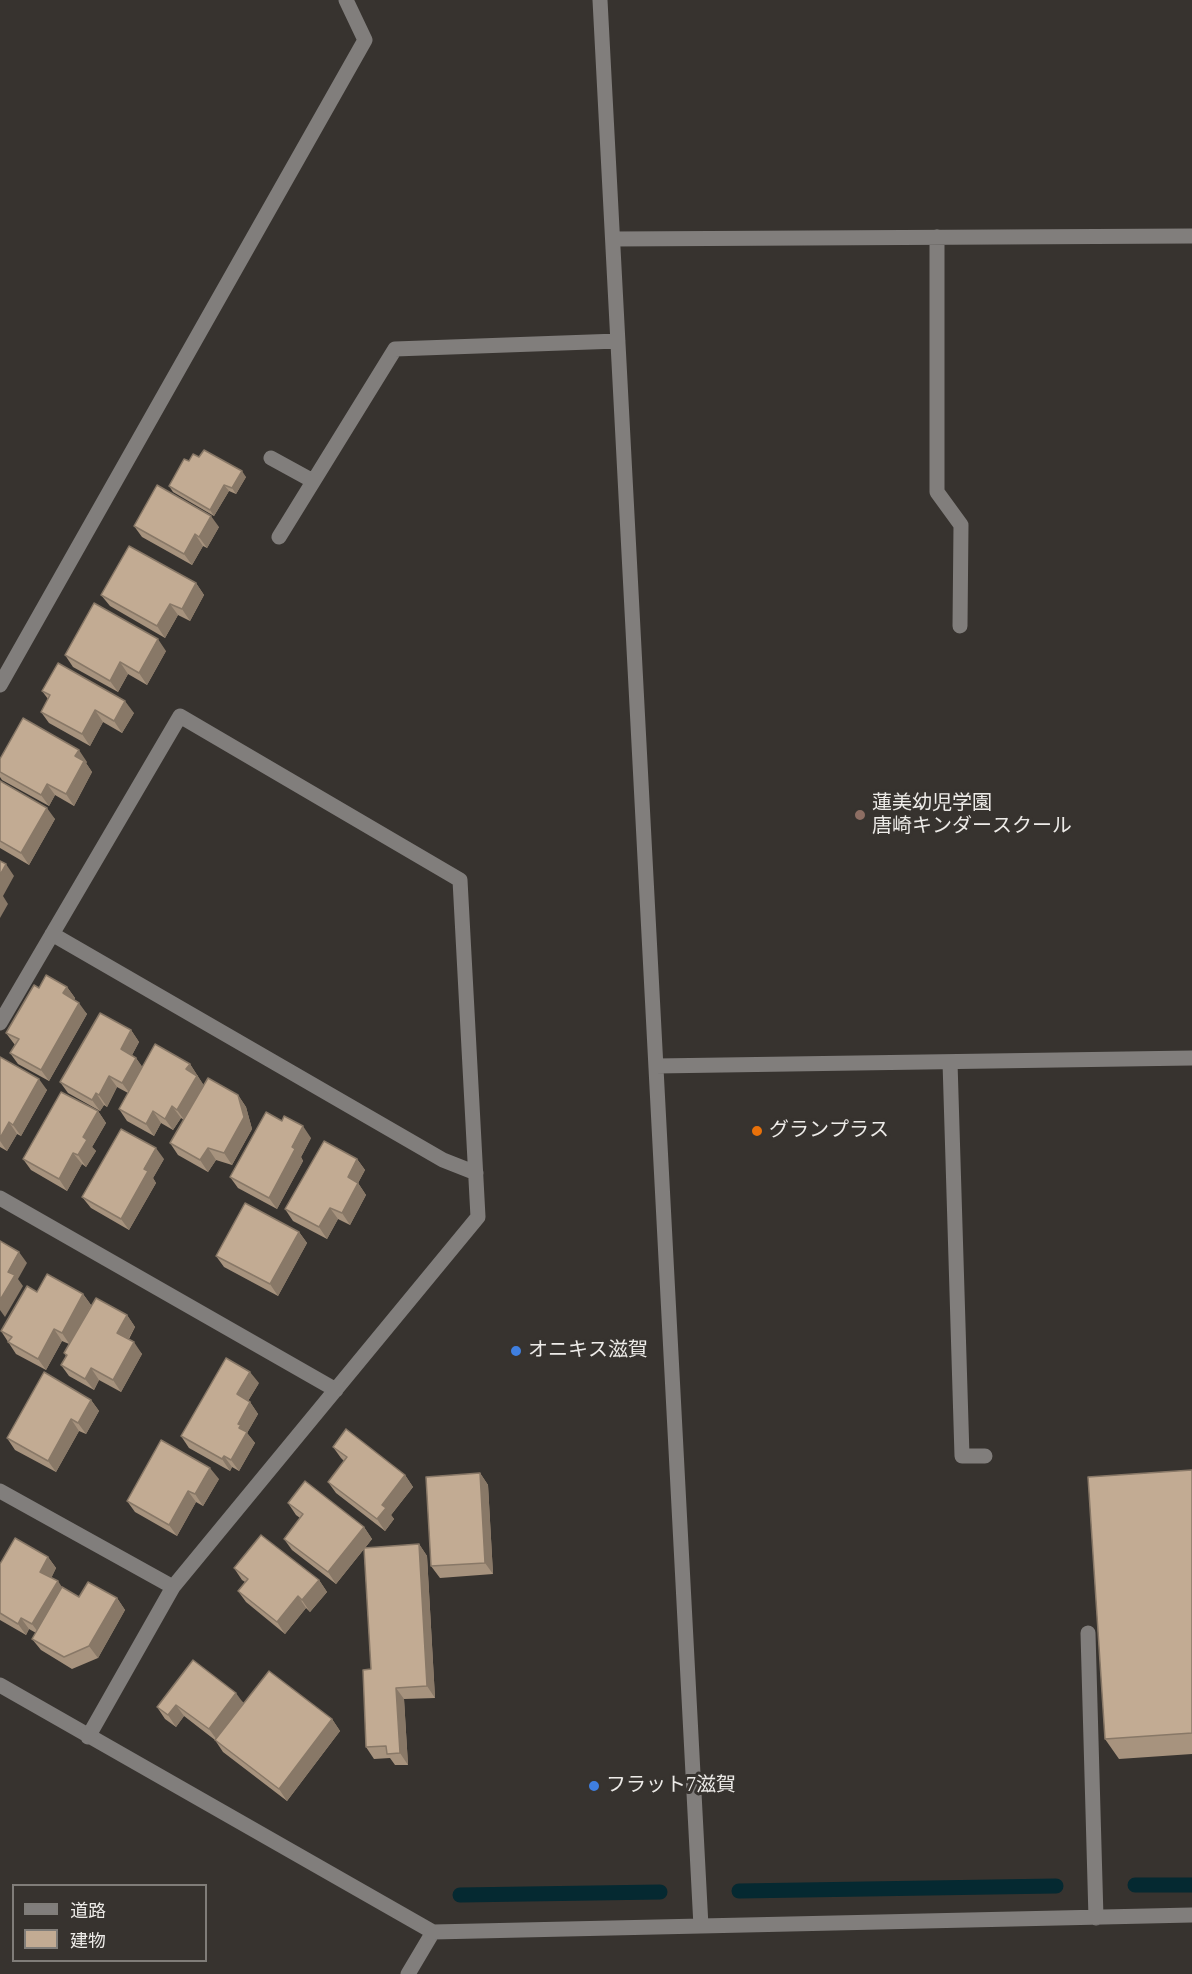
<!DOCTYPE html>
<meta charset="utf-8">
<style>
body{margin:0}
#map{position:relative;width:1192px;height:1974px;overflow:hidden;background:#37332f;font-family:"Times New Roman","Noto Sans JP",serif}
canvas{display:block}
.legend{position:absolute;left:12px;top:1884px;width:195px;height:78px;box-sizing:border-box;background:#37332f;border:2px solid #807d79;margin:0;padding:8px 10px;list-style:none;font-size:18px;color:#edebe8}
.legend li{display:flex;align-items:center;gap:12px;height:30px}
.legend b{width:30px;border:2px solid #807d79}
</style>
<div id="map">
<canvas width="1192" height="1974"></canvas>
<ul class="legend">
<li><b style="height:8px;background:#817e7c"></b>道路</li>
<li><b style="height:16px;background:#c2ab93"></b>建物</li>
</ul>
</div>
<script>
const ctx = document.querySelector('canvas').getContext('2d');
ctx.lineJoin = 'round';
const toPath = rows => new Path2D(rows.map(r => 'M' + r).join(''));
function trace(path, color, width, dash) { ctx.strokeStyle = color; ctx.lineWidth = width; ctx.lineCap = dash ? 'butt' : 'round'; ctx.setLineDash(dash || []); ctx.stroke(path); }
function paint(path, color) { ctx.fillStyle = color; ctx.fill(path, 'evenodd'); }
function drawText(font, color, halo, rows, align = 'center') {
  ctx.font = font + ' "Times New Roman","Noto Sans JP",serif'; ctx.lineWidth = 6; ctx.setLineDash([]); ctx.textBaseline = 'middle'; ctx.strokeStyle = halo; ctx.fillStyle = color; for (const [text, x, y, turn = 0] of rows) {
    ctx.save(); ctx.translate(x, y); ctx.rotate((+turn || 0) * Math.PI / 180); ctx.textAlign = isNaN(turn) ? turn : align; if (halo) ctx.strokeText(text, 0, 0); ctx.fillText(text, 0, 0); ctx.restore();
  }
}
const stream = toPath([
 [1135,1885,1192,1885],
 [739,1891,1056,1886],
 [460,1895,660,1892]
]);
const minor = toPath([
 [600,0,701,1926],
 [937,237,937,492,961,525,960,626],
 [613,239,1192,236],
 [271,458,313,481],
 [279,537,395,349,618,341],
 [0,685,365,40,346,0],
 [52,934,443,1160,476,1173],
 [0,1023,180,716,460,880,478,1217,173,1587,88,1737],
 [950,1062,962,1456,985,1456],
 [656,1066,1192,1058],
 [0,1198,336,1390],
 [0,1491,173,1587],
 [1088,1633,1096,1918],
 [0,1685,433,1932,1192,1915],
 [408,1974,433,1932]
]);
const wall = toPath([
 [199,457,246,477,236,494,229,491,214,516,173,492,169,486,189,461],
 [134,526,219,527,207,548,203,546,192,565,142,537],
 [196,583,204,595,190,621,178,615,165,638,110,606,101,595],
 [166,651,147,685,128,674,118,692,73,667,65,655],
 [42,691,134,713,122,733,103,722,90,746,49,723,41,712,48,699],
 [0,759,87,762,86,763,92,772,74,806,55,795,49,806,2,780,0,777],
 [0,781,55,819,29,865,0,848],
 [67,987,75,998,74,1000,87,1014,49,1081,18,1064,10,1053,15,1045,6,1033,39,988],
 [131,1030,139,1042,132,1055,136,1058,142,1067,190,1064,204,1086,238,1095,246,1107,252,1129,232,1165,216,1160,208,1172,178,1155,170,1143,184,1120,181,1118,173,1130,161,1123,154,1136,127,1121,119,1109,128,1093,117,1087,107,1107,104,1105,100,1111,68,1093,60,1082],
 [0,1057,47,1090,21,1136,17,1134,7,1151,0,1147],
 [98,1111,106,1123,92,1147,96,1151,86,1167,82,1164,67,1191,31,1170,23,1159],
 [311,1138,301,1157,303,1161,277,1209,238,1188,230,1177],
 [164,1159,153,1178,156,1183,129,1230,91,1208,82,1197],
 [357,1159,365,1170,358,1183,366,1195,350,1225,338,1219,327,1239,293,1221,285,1209],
 [299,1232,307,1243,278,1296,224,1267,216,1256],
 [37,1292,83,1294,91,1305,127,1315,135,1327,129,1339,142,1354,121,1392,99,1380,94,1390,69,1376,61,1365,66,1356,64,1353,69,1344,62,1341,46,1370,16,1354,1,1331],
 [259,1383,248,1401,250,1402,258,1414,247,1433,255,1443,239,1471,232,1467,230,1471,189,1448,181,1436],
 [91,1400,99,1411,86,1434,79,1431,56,1472,15,1450,7,1438],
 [333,1447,405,1475,413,1487,391,1515,394,1519,385,1531,336,1493,328,1482,344,1461,341,1458],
 [1192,1470,1192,1754,1119,1759,1105,1739],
 [480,1473,488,1485,493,1574,440,1578,431,1566],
 [219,1479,203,1506,196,1502,177,1536,135,1512,127,1501],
 [288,1503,364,1527,372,1539,365,1548,419,1544,427,1556,435,1698,404,1699,408,1765,395,1765,390,1758,374,1759,366,1747,371,1669,364,1549,336,1584,292,1550,284,1539,300,1518,296,1515],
 [48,1557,56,1568,51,1578,62,1587,79,1597,117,1598,125,1610,98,1658,72,1669,41,1650,32,1639,36,1633,29,1629,26,1635,0,1620,0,1564],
 [234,1568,319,1580,327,1592,310,1612,306,1608,285,1634,246,1602,238,1591,245,1582,242,1580],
 [193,1660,244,1703,332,1719,340,1731,287,1801,223,1752,215,1740,184,1716,176,1727,165,1719,157,1707]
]);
const shadedWall = toPath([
 [242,471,246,477,236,494,232,488],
 [224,485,229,491,214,516,210,510],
 [211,516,219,527,207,548,199,537],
 [195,534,203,546,192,565,184,554],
 [196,583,204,595,190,621,182,609],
 [170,604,178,615,165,638,157,626],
 [158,639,166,651,147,685,139,673],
 [120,662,128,674,118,692,110,681],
 [125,701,134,713,122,733,114,721],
 [95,710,103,722,90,746,82,734],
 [79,750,87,762,86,763,92,772,74,806,66,794,75,756],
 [47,784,55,795,49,806,41,795],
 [47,808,55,819,29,865,21,853],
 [6,864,14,876,3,896,8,904,0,918,0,875],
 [67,987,75,998,72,1005,63,993],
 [79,1003,87,1014,49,1081,41,1070],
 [131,1030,139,1042,129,1061,121,1049],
 [136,1058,144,1069,130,1094,122,1083],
 [190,1064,205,1087,185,1121,177,1110,186,1069],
 [109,1076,117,1087,107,1107,99,1095],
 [39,1079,47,1090,21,1136,13,1125],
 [96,1093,104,1105,100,1111,92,1100],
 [238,1095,246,1107,252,1129,232,1165,224,1153],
 [172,1106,181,1118,173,1130,165,1119],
 [98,1111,106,1123,92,1147,96,1151,86,1167,78,1155,83,1137],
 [153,1111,161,1123,154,1136,146,1124],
 [9,1122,17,1134,7,1151,0,1141,0,1138],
 [303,1126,311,1138,301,1157,303,1161,277,1209,269,1198,292,1147],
 [156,1148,164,1159,153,1178,156,1183,129,1230,121,1219,144,1169],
 [208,1148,216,1160,208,1172,200,1160],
 [73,1153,82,1164,67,1191,59,1179],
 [357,1159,365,1170,358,1183,366,1195,350,1225,342,1213,348,1177],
 [330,1208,338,1219,327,1239,319,1227],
 [299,1232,307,1243,278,1296,270,1284],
 [19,1252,27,1263,18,1279,23,1286,5,1317,0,1310,0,1300,8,1272],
 [83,1294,91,1305,70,1345,62,1333],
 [127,1315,135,1327,125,1345,117,1333],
 [54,1329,62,1341,46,1370,38,1359],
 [134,1342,142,1354,121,1392,113,1380],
 [91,1368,99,1380,94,1390,85,1379],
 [250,1372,259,1383,245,1406,237,1394],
 [91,1400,99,1411,86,1434,78,1423],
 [250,1402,258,1414,247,1433,255,1443,239,1471,231,1460,238,1424],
 [71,1419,79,1431,56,1472,48,1461],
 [224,1456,232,1467,230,1471,222,1459],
 [210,1468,219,1479,203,1506,195,1494],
 [480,1473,488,1485,493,1574,485,1563],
 [405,1475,413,1487,391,1515,394,1519,385,1531,377,1519,382,1505],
 [188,1491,196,1502,177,1536,169,1525],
 [364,1527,372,1539,336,1584,328,1572],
 [419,1544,427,1556,435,1698,427,1686],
 [48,1557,56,1568,49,1583,40,1572],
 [319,1580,327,1592,310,1612,302,1600],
 [58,1581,66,1593,41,1636,32,1624],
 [298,1596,306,1608,285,1634,277,1622],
 [117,1598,125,1610,98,1658,89,1646],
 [21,1618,29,1629,26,1635,18,1624],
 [396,1688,404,1699,408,1765,400,1753],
 [236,1693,244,1704,217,1740,209,1729],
 [176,1705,184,1716,176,1727,168,1715],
 [332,1719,340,1731,287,1801,279,1789]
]);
const building = toPath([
 [204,450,242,471,232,488,224,485,210,510,169,486,184,459,189,461,193,454,199,457,204,450],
 [157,485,211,516,199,537,195,534,184,554,134,526,157,485],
 [129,546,196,583,182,609,170,604,157,626,101,595,129,546],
 [94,603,158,639,139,673,120,662,110,681,65,655,94,603],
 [58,663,125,701,114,721,95,710,82,734,41,712,50,695,42,691,58,663],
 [23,718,79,750,75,756,84,761,66,794,47,784,41,795,0,772,0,759,23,718],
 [0,781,47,808,21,853,0,841,0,781],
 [0,861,6,864,0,875,0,861],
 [46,975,67,987,63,993,79,1003,41,1070,10,1053,19,1039,6,1033,34,985,39,988,46,975],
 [100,1013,131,1030,121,1049,136,1058,122,1083,109,1076,99,1095,96,1093,92,1100,60,1082,100,1013],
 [155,1044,190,1064,186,1069,197,1076,177,1110,172,1106,165,1119,153,1111,146,1124,119,1109,155,1044],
 [0,1057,39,1079,13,1125,9,1122,0,1138,0,1057],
 [208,1078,238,1095,244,1117,224,1153,208,1148,200,1160,170,1143,208,1078],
 [61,1092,98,1111,83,1137,87,1140,78,1155,73,1153,59,1179,23,1159,61,1092],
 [266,1112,282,1121,284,1116,303,1126,292,1147,295,1149,269,1198,230,1177,266,1112],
 [121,1129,156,1148,144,1169,148,1171,121,1219,82,1197,121,1129],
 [324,1141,357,1159,348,1177,358,1183,342,1213,330,1208,319,1227,285,1209,324,1141],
 [245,1203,299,1232,270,1284,216,1256,245,1203],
 [0,1241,19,1252,8,1272,15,1275,0,1300,0,1241],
 [47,1274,83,1294,62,1333,54,1329,38,1359,8,1342,12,1337,1,1331,27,1286,37,1292,47,1274],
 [96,1298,127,1315,117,1333,134,1342,113,1380,91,1368,85,1379,61,1365,67,1355,64,1353,96,1298],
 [226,1358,250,1372,237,1394,250,1402,238,1424,241,1425,239,1428,247,1432,231,1460,224,1456,222,1459,181,1436,226,1358],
 [44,1372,91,1400,78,1423,71,1419,48,1461,7,1438,44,1372],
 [346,1429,405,1475,382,1505,386,1508,377,1519,328,1482,347,1457,333,1447,346,1429],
 [161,1440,210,1468,195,1494,188,1491,169,1525,127,1501,161,1440],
 [1192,1470,1192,1733,1105,1739,1088,1477,1192,1470],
 [480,1473,485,1563,431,1566,426,1477,480,1473],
 [305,1481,364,1527,328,1572,284,1539,303,1514,288,1503,305,1481],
 [261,1535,319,1580,302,1600,298,1596,277,1622,238,1591,248,1579,234,1568,261,1535],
 [15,1538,48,1557,40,1572,58,1581,32,1624,21,1618,18,1624,0,1613,0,1564,15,1538],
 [419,1544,427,1686,396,1688,400,1753,387,1754,386,1746,366,1747,363,1670,371,1669,364,1548,419,1544],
 [88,1582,117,1598,89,1646,64,1657,32,1639,62,1587,79,1597,88,1582],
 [193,1660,236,1693,209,1729,176,1705,168,1715,157,1707,193,1660],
 [269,1671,332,1719,279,1789,215,1740,269,1671]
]);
const markers = [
 [860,815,6,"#8d6e63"],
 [757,1131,6,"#e8710a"],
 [516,1351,6,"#3f7fe0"],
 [594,1786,6,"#3f7fe0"]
];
const poiNames = [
 ["蓮美幼児学園",872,804],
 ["唐崎キンダースクール",872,827],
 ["グランプラス",769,1131],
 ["オニキス滋賀",528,1351],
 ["フラット7滋賀",606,1786]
];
trace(stream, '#052931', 15);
trace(minor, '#817e7c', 15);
paint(wall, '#a7937e');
paint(shadedWall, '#887867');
paint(building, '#c2ab93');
trace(building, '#887867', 1.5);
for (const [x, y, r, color] of markers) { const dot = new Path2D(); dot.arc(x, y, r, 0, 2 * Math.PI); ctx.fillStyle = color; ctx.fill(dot); trace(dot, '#37332f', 2); }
drawText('20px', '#edebe8', '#37332f', poiNames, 'left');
</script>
